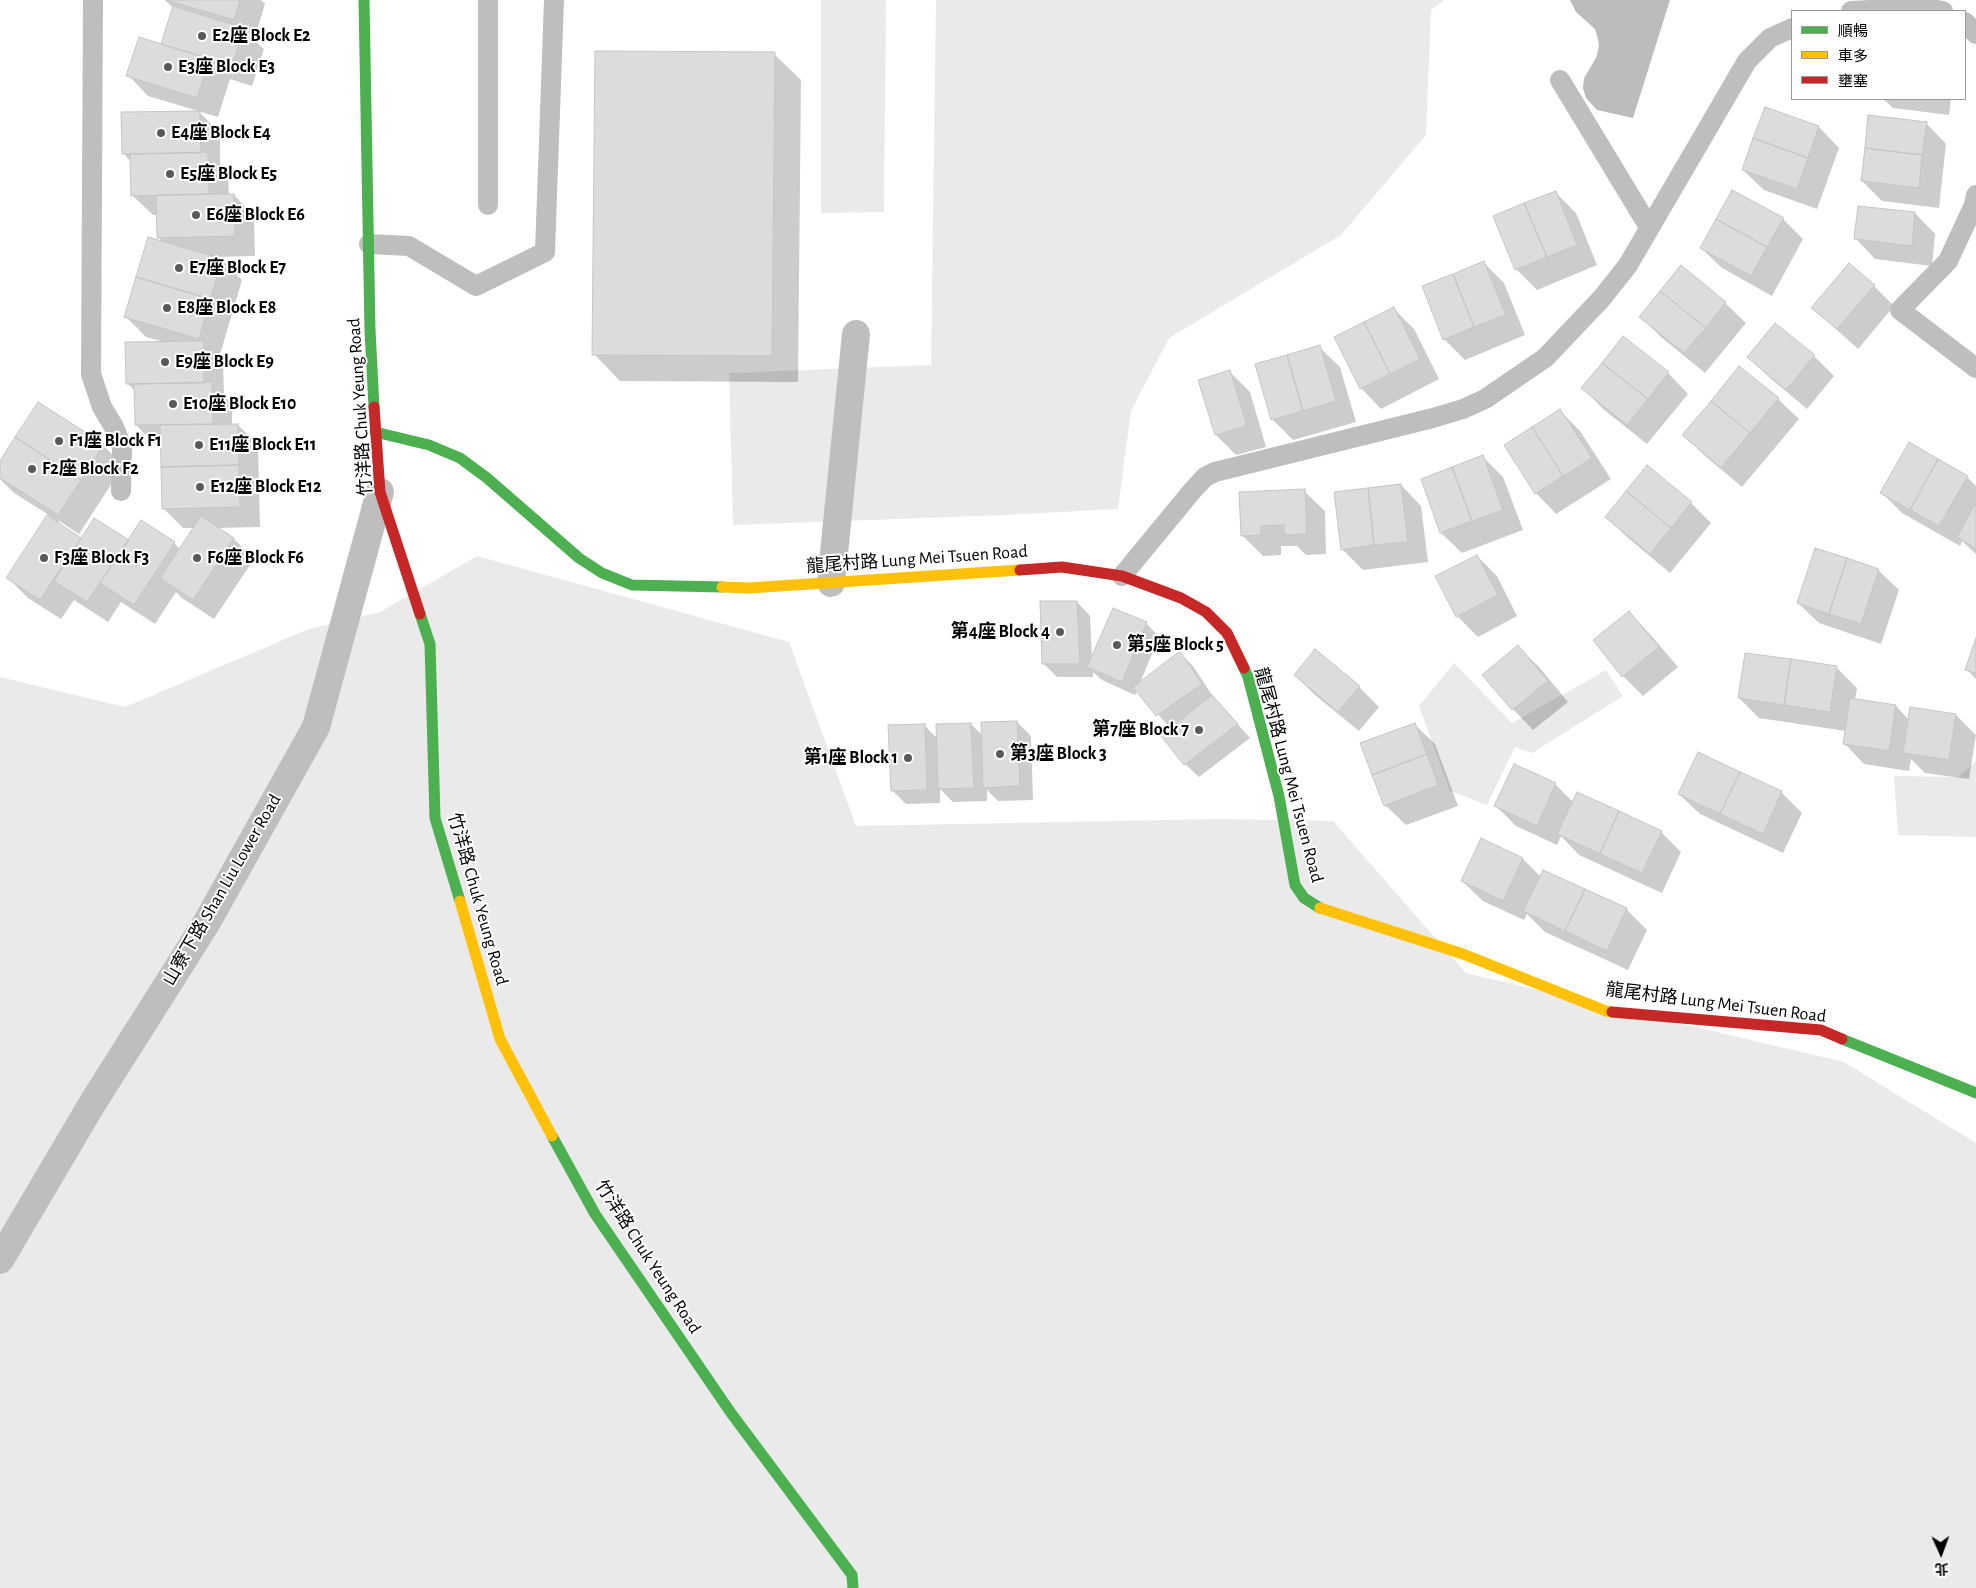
<!DOCTYPE html>
<meta charset="utf-8">
<style>
body{margin:0}
#map{position:relative;width:1976px;height:1588px;overflow:hidden;background:#fff;font-family:"Alegreya Sans","Noto Sans TC",sans-serif}
canvas{display:block}
.legend{position:absolute;left:1791px;top:10px;width:175px;height:90px;box-sizing:border-box;background:#fff;border:1px solid #999;margin:0;padding:6px 9px;list-style:none;font-size:15px;color:#000}
.legend li{display:flex;align-items:center;gap:10px;height:25px}
.legend b{width:25px;border:1px solid #999}
.north{position:absolute;left:1916px;top:1528px;width:50px;height:50px;-webkit-text-stroke:4px #fff;paint-order:stroke;rotate:178deg;font-size:14px;font-weight:700;line-height:20px;text-align:center;color:#000}
.north::after{content:'';display:block;margin:auto;width:18px;height:22px;background:#000;clip-path:polygon(50% 0,100% 100%,50% 72%,0 100%)}
</style>
<div id="map">
<canvas width="1976" height="1588"></canvas>
<ul class="legend">
<li><b style="height:6px;background:#4caf50"></b>順暢</li>
<li><b style="height:6px;background:#ffc107"></b>車多</li>
<li><b style="height:6px;background:#c62828"></b>壅塞</li>
</ul>
<div class="north">北</div>
</div>
<script>
const ctx = document.querySelector('canvas').getContext('2d');
ctx.lineJoin = 'round';
function paint(path, color) { ctx.fillStyle = color; ctx.fill(path, 'evenodd'); }
const toPath = rows => new Path2D(rows.map(r => 'M' + r).join(''));
function trace(path, color, width, dash) { ctx.strokeStyle = color; ctx.lineWidth = width; ctx.lineCap = dash ? 'butt' : 'round'; ctx.setLineDash(dash || []); ctx.stroke(path); }
function drawText(font, color, halo, rows, align = 'center') {
  ctx.font = font + ' "Alegreya Sans","Noto Sans TC",sans-serif'; ctx.lineWidth = 4; ctx.setLineDash([]); ctx.textBaseline = 'middle'; ctx.strokeStyle = halo; ctx.fillStyle = color; for (const [text, x, y, turn = 0] of rows) {
    ctx.save(); ctx.translate(x, y); ctx.rotate((+turn || 0) * Math.PI / 180); ctx.textAlign = isNaN(turn) ? turn : align; if (halo) ctx.strokeText(text, 0, 0); ctx.fillText(text, 0, 0); ctx.restore();
  }
}
const green = toPath([
 [821,0,886,0,884,212,821,213],
 [936,0,1444,0,1431,10,1426,135,1341,235,1169,338,1131,411,1118,509,1005,515,733,525,729,373,931,365],
 [477,556,789,642,856,826,1219,819,1333,821,1466,973,1844,1062,1976,1143,1976,1588,0,1588,0,677,125,707,309,629,380,612],
 [1454,663,1512,723,1606,670,1623,696,1532,753,1515,747,1487,805,1450,791,1419,706],
 [1976,761,1976,837,1898,835,1894,776,1958,777]
]);
const water = toPath([
 [1570,0,1670,0,1633,118,1597,110,1586,98,1583,88,1584,78,1596,58,1599,46,1598,39,1595,29,1576,12]
]);
const shadow = toPath([
 [165,0,261,0,265,4,254,40,264,49,252,86,230,79,218,117,148,96,128,75,162,46,173,8],
 [774,54,801,80,798,382,620,381,594,354],
 [1883,99,1951,99,1949,115,1893,108],
 [1766,109,1819,127,1839,148,1817,209,1764,190,1743,170],
 [199,112,220,133,220,166,228,174,229,195,234,195,254,216,255,256,214,257,222,260,242,280,219,358,223,362,224,396,232,404,232,425,238,425,258,445,260,527,217,528,234,539,254,559,214,619,182,598,176,592,155,624,121,602,108,622,74,600,61,619,28,598,8,578,49,515,14,493,0,479,0,463,103,445,123,466,79,534,59,521,57,523,82,540,174,543,180,549,194,528,183,528,163,508,162,445,156,445,136,425,135,391,127,383,164,342,146,337,125,316,164,243,158,237,158,215,153,215,132,195,131,162,124,154],
 [1926,123,1946,144,1939,208,1882,201,1862,181],
 [1555,192,1576,213,1597,265,1537,290,1516,269],
 [1915,213,1935,234,1932,266,1875,259,1855,238],
 [1783,219,1803,239,1772,296,1722,268,1701,248],
 [1484,263,1504,283,1525,335,1465,360,1444,339],
 [1874,286,1894,306,1858,349,1813,308],
 [1725,303,1746,323,1705,373,1661,337,1641,317],
 [1393,308,1414,329,1439,379,1381,409,1361,388],
 [1624,338,1668,373,1688,394,1647,444,1603,409,1583,388],
 [1319,347,1340,367,1356,422,1293,440,1273,420,1257,365],
 [1814,356,1834,376,1807,409,1769,377,1748,357],
 [1739,367,1778,399,1799,419,1742,487,1704,455,1684,435],
 [1230,372,1250,392,1266,447,1236,455,1216,435],
 [1560,411,1580,431,1611,479,1556,514,1536,493,1505,445],
 [1483,457,1503,477,1523,530,1462,553,1441,533,1422,480],
 [1967,477,1976,486,1976,554,1962,541,1960,546,1902,513,1882,493],
 [1401,485,1421,506,1428,562,1363,570,1342,549],
 [1304,491,1325,511,1326,554,1306,555,1297,546,1281,546,1281,555,1263,556,1242,535],
 [1691,503,1711,523,1670,573,1627,537,1606,517],
 [1477,556,1497,576,1517,616,1478,637,1457,616],
 [1878,570,1899,590,1881,644,1819,623,1798,603],
 [1077,602,1090,616,1092,658,1146,623,1159,637,1140,683,1180,653,1193,666,1214,698,1250,738,1199,777,1185,764,1171,729,1137,691,1135,695,1102,680,1093,672,1093,677,1057,677,1043,663],
 [1629,613,1649,633,1678,667,1643,696,1623,676],
 [1976,642,1976,679,1967,670],
 [1518,647,1539,667,1568,702,1533,730,1513,709],
 [1836,667,1857,688,1855,700,1896,706,1909,720,1956,715,1976,735,1969,779,1925,773,1911,759,1909,771,1864,764,1844,743,1846,731,1759,718,1739,698],
 [1295,675,1359,687,1379,707,1359,731,1315,695],
 [1017,722,1031,736,1033,800,998,801,987,790,987,801,953,802,940,789,940,803,906,804,892,790,924,725,937,738,971,724,983,736],
 [1414,724,1435,744,1458,806,1406,825,1385,805],
 [1555,784,1574,803,1661,832,1681,852,1662,893,1579,855,1561,836,1557,845,1516,826,1496,806],
 [1781,792,1802,813,1783,853,1700,814,1679,794],
 [1481,840,1523,859,1541,877,1543,871,1627,910,1647,930,1628,970,1545,932,1527,914,1524,920,1483,901,1462,881]
]);
const building = toPath([
 [166,0,240,0,234,20,166,0],
 [173,6,244,28,232,66,161,44,173,6],
 [139,37,210,59,197,98,126,76,139,37],
 [595,51,775,52,772,356,592,355,595,51],
 [1765,107,1819,126,1808,158,1753,138,1765,107],
 [200,111,201,153,122,154,121,112,200,111],
 [1868,115,1927,122,1922,155,1865,148,1868,115],
 [1753,138,1808,158,1797,189,1742,170,1753,138],
 [1865,148,1922,155,1919,188,1861,181,1865,148],
 [208,152,209,194,131,196,130,154,208,152],
 [1732,190,1784,218,1767,247,1716,219,1732,190],
 [1556,191,1577,245,1547,257,1524,203,1556,191],
 [234,194,235,236,157,238,156,195,234,194],
 [1524,203,1547,257,1515,270,1493,216,1524,203],
 [1858,206,1915,212,1912,246,1854,239,1858,206],
 [1716,219,1767,247,1751,276,1700,248,1716,219],
 [148,237,223,259,210,299,136,277,148,237],
 [1484,261,1506,315,1474,327,1453,274,1484,261],
 [1849,263,1875,285,1837,329,1811,308,1849,263],
 [1681,265,1726,302,1706,328,1660,291,1681,265],
 [1453,274,1474,327,1443,340,1422,286,1453,274],
 [136,277,210,299,199,339,124,317,136,277],
 [1660,291,1706,328,1684,353,1639,317,1660,291],
 [1394,307,1420,359,1390,374,1364,322,1394,307],
 [1364,322,1390,374,1360,389,1334,337,1364,322],
 [1775,323,1815,355,1786,390,1747,357,1775,323],
 [1623,336,1669,372,1648,399,1602,363,1623,336],
 [204,341,204,383,126,384,125,342,204,341],
 [1320,345,1336,401,1303,411,1287,355,1320,345],
 [1287,355,1303,411,1271,420,1255,364,1287,355],
 [1602,363,1648,399,1627,425,1581,388,1602,363],
 [1739,366,1779,398,1750,433,1711,401,1739,366],
 [1230,370,1247,426,1215,435,1198,380,1230,370],
 [212,382,213,424,135,425,134,384,212,382],
 [1711,401,1750,433,1721,468,1682,435,1711,401],
 [38,402,104,444,81,480,15,437,38,402],
 [1560,409,1592,458,1563,476,1532,427,1560,409],
 [238,424,239,465,161,467,160,425,238,424],
 [1532,427,1563,476,1535,494,1504,445,1532,427],
 [15,437,81,480,58,515,0,478,0,461,15,437],
 [1909,442,1938,459,1910,510,1880,493,1909,442],
 [1483,455,1503,510,1472,521,1452,467,1483,455],
 [1938,459,1968,476,1939,526,1910,510,1938,459],
 [239,465,240,507,162,509,161,467,239,465],
 [1647,465,1692,502,1671,528,1626,491,1647,465],
 [1452,467,1472,521,1440,533,1421,479,1452,467],
 [1401,484,1408,542,1374,545,1368,488,1401,484],
 [1368,488,1374,545,1341,550,1334,492,1368,488],
 [1305,489,1307,534,1284,535,1284,525,1261,526,1261,535,1241,536,1239,492,1305,489],
 [1626,491,1671,528,1650,554,1605,517,1626,491],
 [1976,502,1976,548,1957,537,1976,502],
 [47,515,81,538,40,600,6,578,47,515],
 [201,516,234,538,193,600,160,578,201,516],
 [94,518,129,540,87,602,54,581,94,518],
 [141,520,175,542,134,605,100,583,141,520],
 [1815,548,1847,558,1829,614,1797,603,1815,548],
 [1477,555,1498,595,1456,617,1435,576,1477,555],
 [1847,558,1879,569,1861,624,1829,614,1847,558],
 [1040,601,1077,601,1080,664,1042,664,1040,601],
 [1113,608,1147,622,1122,682,1087,667,1113,608],
 [1629,611,1659,647,1622,677,1593,640,1629,611],
 [1976,638,1976,673,1965,670,1976,638],
 [1518,645,1548,681,1512,710,1482,675,1518,645],
 [1315,649,1360,686,1338,712,1294,675,1315,649],
 [1180,651,1202,684,1156,716,1133,687,1180,651],
 [1745,653,1791,659,1784,705,1738,698,1745,653],
 [1791,659,1837,666,1830,712,1784,705,1791,659],
 [1212,695,1238,724,1184,765,1161,736,1212,695],
 [1850,698,1896,705,1889,751,1843,744,1850,698],
 [1910,707,1956,714,1949,760,1903,753,1910,707],
 [1017,721,1020,786,983,788,981,722,1017,721],
 [971,723,974,788,938,789,936,724,971,723],
 [1415,723,1427,754,1372,775,1360,743,1415,723],
 [925,724,927,790,891,791,888,725,925,724],
 [1698,752,1740,772,1720,814,1678,794,1698,752],
 [1427,754,1438,785,1384,806,1372,775,1427,754],
 [1514,764,1556,783,1537,826,1494,806,1514,764],
 [1740,772,1782,791,1763,834,1720,814,1740,772],
 [1577,792,1619,811,1600,854,1557,834,1577,792],
 [1619,811,1662,831,1642,873,1600,854,1619,811],
 [1481,838,1523,858,1503,901,1461,881,1481,838],
 [1543,870,1585,889,1565,931,1523,911,1543,870],
 [1585,889,1627,908,1607,951,1565,931,1585,889]
]);
const lane = toPath([
 [93,0,91,374,102,407,114,427,122,447,121,491],
 [488,0,488,205],
 [1851,11,1908,8,1926,8,1943,11],
 [1965,22,1976,34],
 [1560,80,1649,227],
 [1976,195,1974,205,1948,261,1900,310,1976,368],
 [369,244,409,246,476,286,545,252,554,0],
 [1122,576,1192,491,1205,477,1215,472,1433,418,1463,409,1485,399,1545,358,1602,298,1628,265,1747,61,1770,38,1792,28]
]);
const street = toPath([
 [831,583,856,334],
 [0,1260,92,1104,207,922,316,727,380,492]
]);
const fast = toPath([
 [364,0,370,330,374,407],
 [375,432,429,445,460,458,487,478,579,558,602,573,632,585,722,587],
 [420,614,430,644,435,818,460,901],
 [1244,668,1248,677,1279,796,1295,885,1304,898,1320,908],
 [1842,1039,1976,1093],
 [552,1136,595,1214,731,1413,852,1575,853,1588]
]);
const slow = toPath([
 [722,587,749,588,1020,570],
 [460,901,500,1039,552,1136],
 [1320,908,1463,954,1606,1011,1612,1012]
]);
const jam = toPath([
 [374,407,380,492,420,614],
 [1020,570,1062,567,1122,576,1181,598,1206,612,1227,633,1244,668],
 [1612,1012,1821,1030,1842,1039]
]);
const markers = [
 [202,36,5,"#595959"],
 [168,67,5,"#595959"],
 [161,133,5,"#595959"],
 [170,174,5,"#595959"],
 [196,215,5,"#595959"],
 [179,268,5,"#595959"],
 [167,308,5,"#595959"],
 [165,362,5,"#595959"],
 [173,404,5,"#595959"],
 [59,441,5,"#595959"],
 [199,445,5,"#595959"],
 [32,469,5,"#595959"],
 [200,487,5,"#595959"],
 [44,558,5,"#595959"],
 [197,558,5,"#595959"],
 [1060,632,5,"#595959"],
 [1117,645,5,"#595959"],
 [1199,730,5,"#595959"],
 [1000,754,5,"#595959"],
 [908,758,5,"#595959"]
];
const poiNames = [
 ["E2座 Block E2",212,36],
 ["E3座 Block E3",178,67],
 ["E4座 Block E4",171,133],
 ["E5座 Block E5",180,174],
 ["E6座 Block E6",206,215],
 ["E7座 Block E7",189,268],
 ["E8座 Block E8",177,308],
 ["E9座 Block E9",175,362],
 ["E10座 Block E10",183,404],
 ["F1座 Block F1",69,441],
 ["E11座 Block E11",209,445],
 ["F2座 Block F2",42,469],
 ["E12座 Block E12",210,487],
 ["F3座 Block F3",54,558],
 ["F6座 Block F6",207,558],
 ["第4座 Block 4",1050,632,"right"],
 ["第5座 Block 5",1127,645],
 ["第7座 Block 7",1189,730,"right"],
 ["第3座 Block 3",1010,754],
 ["第1座 Block 1",898,758,"right"]
];
const streetNames = [
 ["竹洋路 Chuk Yeung Road",360,407,-94],
 ["龍尾村路 Lung Mei Tsuen Road",917,559,-4],
 ["龍尾村路 Lung Mei Tsuen Road",1289,775,75],
 ["山寮下路 Shan Liu Lower Road",222,890,-60],
 ["竹洋路 Chuk Yeung Road",478,899,74],
 ["龍尾村路 Lung Mei Tsuen Road",1716,1003,7],
 ["竹洋路 Chuk Yeung Road",648,1257,57]
];
paint(green, '#eaeaea');
paint(water, '#bcbcbc');
paint(shadow, '#0003');
paint(building, '#dcdcdc');
trace(building, '#c5c5c5', 1);
trace(lane, '#bebebe', 20);
trace(street, '#bebebe', 28);
trace(fast, '#4caf50', 11);
trace(slow, '#ffc107', 11);
trace(jam, '#c62828', 11);
for (const [x, y, r, color] of markers) { const dot = new Path2D(); dot.arc(x, y, r, 0, 2 * Math.PI); ctx.fillStyle = color; ctx.fill(dot); trace(dot, '#fff', 2); }
drawText('bold 18px', '#000', '#fff', poiNames, 'left');
drawText('18px', '#000', '#fff', streetNames);
</script>
